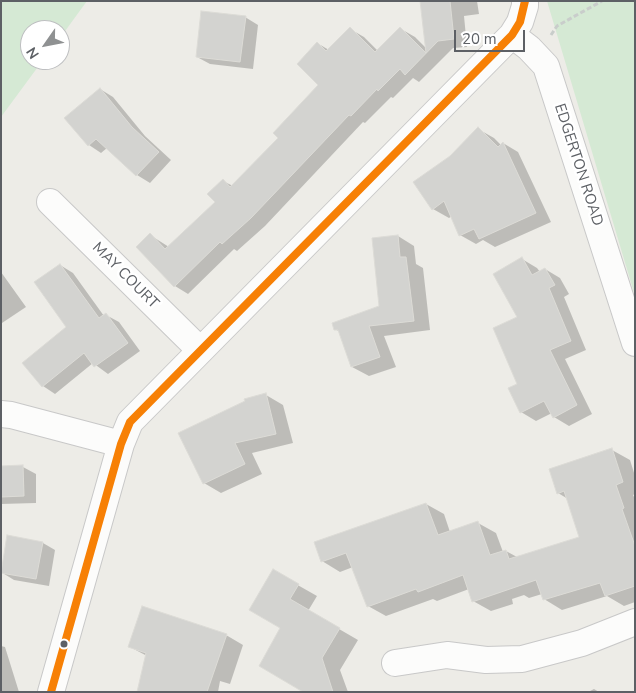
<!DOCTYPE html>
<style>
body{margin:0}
#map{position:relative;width:636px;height:693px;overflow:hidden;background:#edece7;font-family:"Nunito Sans",sans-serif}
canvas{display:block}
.frame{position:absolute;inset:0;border:2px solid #5d6065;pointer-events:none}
.north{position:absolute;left:20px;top:20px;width:50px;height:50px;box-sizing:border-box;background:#fff;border:1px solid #bebfc1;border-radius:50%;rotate:237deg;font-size:14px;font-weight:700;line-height:20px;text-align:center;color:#5d6065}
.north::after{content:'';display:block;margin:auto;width:18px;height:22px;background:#8f9192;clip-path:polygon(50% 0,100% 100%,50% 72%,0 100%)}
.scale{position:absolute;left:454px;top:30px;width:71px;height:22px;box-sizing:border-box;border:2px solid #5d6065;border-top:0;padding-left:6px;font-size:15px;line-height:18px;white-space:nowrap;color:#5d6065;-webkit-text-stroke:4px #fff;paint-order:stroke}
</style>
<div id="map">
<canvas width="636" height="693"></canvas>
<div class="frame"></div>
<div class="north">N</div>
<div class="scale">20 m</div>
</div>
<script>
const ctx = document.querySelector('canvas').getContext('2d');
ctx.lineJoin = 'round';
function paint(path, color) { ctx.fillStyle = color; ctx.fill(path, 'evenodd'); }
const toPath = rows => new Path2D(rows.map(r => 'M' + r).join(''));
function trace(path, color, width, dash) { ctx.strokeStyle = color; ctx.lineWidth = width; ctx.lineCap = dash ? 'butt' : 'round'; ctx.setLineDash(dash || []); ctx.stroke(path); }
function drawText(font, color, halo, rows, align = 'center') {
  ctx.font = font + ' "Nunito Sans",sans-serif'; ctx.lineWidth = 5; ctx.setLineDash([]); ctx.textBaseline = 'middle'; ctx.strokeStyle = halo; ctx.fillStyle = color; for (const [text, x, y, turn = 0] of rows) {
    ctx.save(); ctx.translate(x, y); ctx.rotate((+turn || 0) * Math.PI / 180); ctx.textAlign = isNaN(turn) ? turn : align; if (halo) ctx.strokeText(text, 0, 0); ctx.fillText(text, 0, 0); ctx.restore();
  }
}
const green = toPath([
 [1,1,87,1,60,38,60,30,30,30,30,60,43,60,1,117],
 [547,1,635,1,635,296]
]);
const shadow = toPath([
 [421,1,477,1,479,14,464,16,467,47,453,48,419,82,413,78,393,98,391,97,365,123,363,122,265,226,237,251,234,249,188,294,175,286,150,235,169,247,217,202,223,181,233,186,280,138,320,85,317,43,329,50,350,29,364,37,378,51,401,29,415,37,427,49],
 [245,17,258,25,253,69,210,64,197,57],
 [100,89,113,97,145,136,171,160,150,183,137,175,107,148,101,153,89,145],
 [478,129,494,138,501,145,503,143,518,152,551,222,495,247,483,240,476,244,460,235,452,216,449,218,433,209,451,157],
 [398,236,414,246,416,264,423,268,430,330,384,336,396,367,369,376,352,367,340,332,335,329,381,307],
 [522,259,537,268,540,272,545,269,560,278,569,294,564,297,586,350,565,359,592,414,569,426,554,417,552,413,536,421,521,412,518,384],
 [60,265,73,273,104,316,106,315,119,322,140,351,108,374,93,363,55,394,43,386,68,327],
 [1,272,26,307,2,323,1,322],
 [266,395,283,405,293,443,252,453,262,474,221,493,204,483],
 [612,450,630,460,635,476,635,494,633,495,635,499,635,602,624,606,607,596,562,610,544,599,542,594,529,598,524,595,512,599,513,604,491,611,473,601,469,589,437,601,433,599,386,616,368,606,353,567,340,572,322,561,426,504,444,514,450,532,478,523,496,533,503,552,506,551,517,557,581,538,568,499,558,493],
 [1,467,23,467,36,474,36,503,1,504],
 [43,543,55,550,49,586,14,580,1,572],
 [273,571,317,596,308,611,358,640,340,670,348,692,304,692,282,627],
 [226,635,243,645,230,684,220,681,218,692,138,692,147,656,130,647],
 [1,646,5,647,19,692,1,692],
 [594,689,599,692,588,692]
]);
const building = toPath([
 [420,1,450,1,454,39,438,41,405,75,400,69,378,91,377,89,351,116,349,115,251,218,222,244,220,242,174,287,136,247,150,233,165,249,215,202,207,194,223,179,230,187,278,138,273,133,318,85,297,64,317,42,326,51,350,27,375,52,400,27,426,53,420,1],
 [201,11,246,16,240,62,196,57,201,11],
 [100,88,132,127,159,152,136,176,96,139,88,146,64,118,100,88],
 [478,127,498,147,503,142,536,213,479,239,474,229,459,236,444,201,432,210,413,182,450,156,478,127],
 [398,235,400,257,406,257,414,321,369,326,380,357,351,367,338,330,334,330,332,323,379,306,372,238,398,235],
 [522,257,532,275,545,268,555,285,549,288,571,341,550,350,577,405,553,418,544,401,520,413,508,388,517,384,493,328,517,317,493,274,522,257],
 [60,264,99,318,106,313,128,343,94,367,84,353,42,387,22,363,66,327,34,282,60,264],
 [266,393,276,434,235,443,245,464,203,484,178,433,245,401,244,399,266,393],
 [612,448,623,482,616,485,624,508,622,509,635,546,635,586,605,596,600,583,543,600,536,580,472,602,463,575,418,592,416,589,367,607,346,553,321,562,314,542,426,503,438,535,478,521,490,555,506,550,509,559,579,537,564,491,557,494,549,469,612,448],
 [23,465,24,496,1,497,1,466,23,465],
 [7,535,43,542,36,579,1,573,7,535],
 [273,569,299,584,290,599,340,628,322,658,333,692,303,692,259,666,280,628,249,610,273,569],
 [142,606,227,634,207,692,137,692,146,653,128,647,142,606]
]);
const path = toPath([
 [551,35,557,26,602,1]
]);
const minor = toPath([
 [512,35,529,48,546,66,635,343],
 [50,202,200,350],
 [1,414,11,415,121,444],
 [395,663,447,655,486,660,522,659,582,643,635,622],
 [51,692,121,444,130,422,512,35,520,22,525,6,525,1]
]);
const bus1 = toPath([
 [51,692,121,444,130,422,512,35,520,22,525,1]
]);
const markers = [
 [64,644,4.5,"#5d6065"]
];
const streetNames = [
 ["EDGERTON ROAD",578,165,72],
 ["MAY COURT",125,276,45]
];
paint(green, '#d5e9d4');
paint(shadow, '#0003');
paint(building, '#d3d3d0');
trace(building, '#dcdbd6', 1);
trace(minor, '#c8c8c8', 28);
trace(path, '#c9cdcb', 3, [5, 2.5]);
trace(minor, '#fcfcfb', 26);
trace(bus1, '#f78005', 8);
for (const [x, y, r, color] of markers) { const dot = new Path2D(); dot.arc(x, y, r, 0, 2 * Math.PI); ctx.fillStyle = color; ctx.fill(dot); trace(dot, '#fff', 2); }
drawText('15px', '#5d6065', '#fff', streetNames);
</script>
